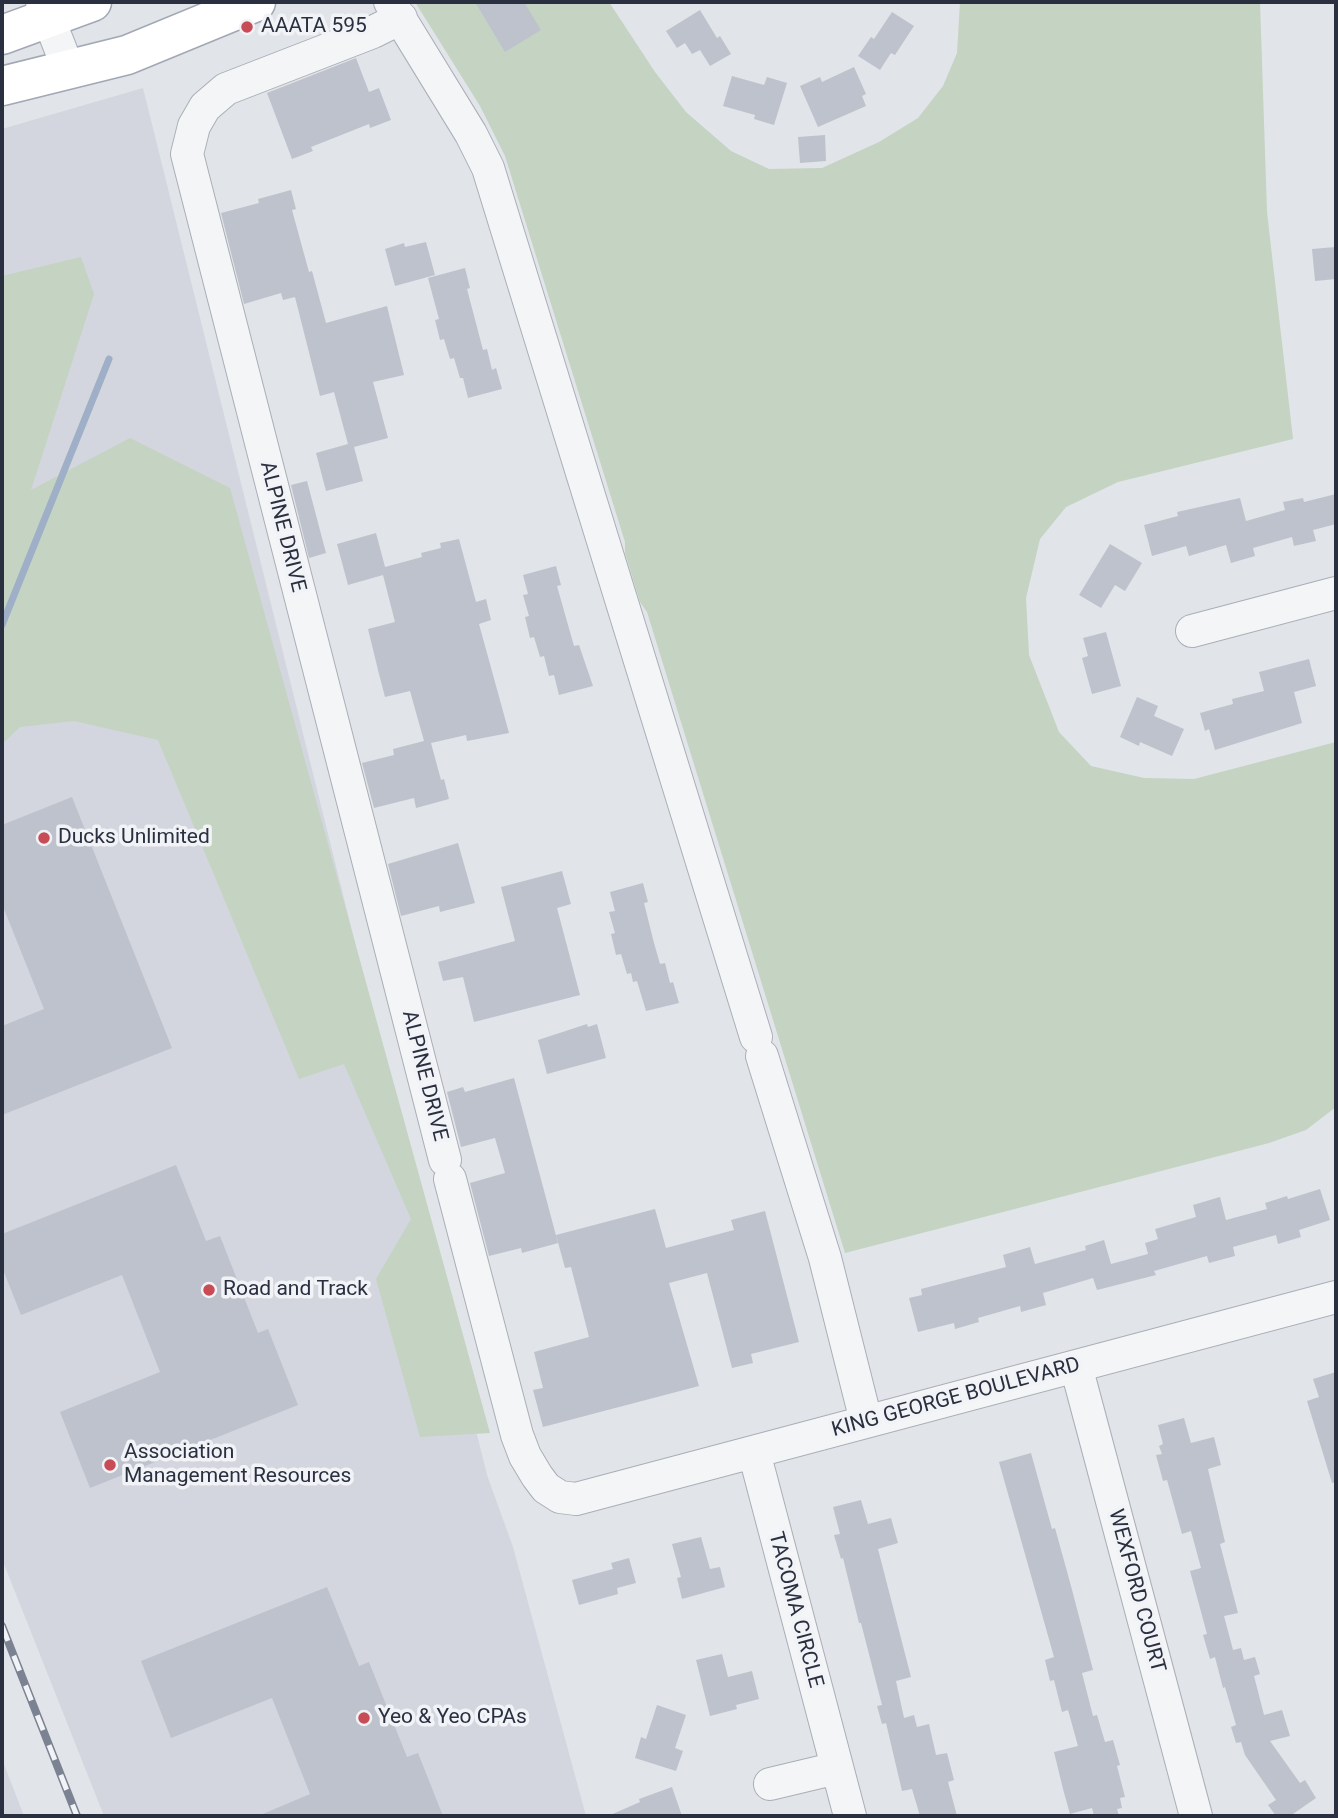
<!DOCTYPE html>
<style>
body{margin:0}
#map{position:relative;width:1338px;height:1818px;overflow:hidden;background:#e1e4e9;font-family:Roboto,sans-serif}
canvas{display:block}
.frame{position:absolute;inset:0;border:4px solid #2a3040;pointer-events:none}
</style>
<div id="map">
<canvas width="1338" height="1818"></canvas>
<div class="frame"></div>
</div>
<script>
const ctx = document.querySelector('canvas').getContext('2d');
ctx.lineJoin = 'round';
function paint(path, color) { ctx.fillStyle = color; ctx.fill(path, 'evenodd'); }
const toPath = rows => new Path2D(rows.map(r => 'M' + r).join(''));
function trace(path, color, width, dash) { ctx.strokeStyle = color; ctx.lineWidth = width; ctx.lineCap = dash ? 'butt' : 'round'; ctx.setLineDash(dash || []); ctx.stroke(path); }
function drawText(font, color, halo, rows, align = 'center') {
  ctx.font = font + ' Roboto,sans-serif'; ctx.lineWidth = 7; ctx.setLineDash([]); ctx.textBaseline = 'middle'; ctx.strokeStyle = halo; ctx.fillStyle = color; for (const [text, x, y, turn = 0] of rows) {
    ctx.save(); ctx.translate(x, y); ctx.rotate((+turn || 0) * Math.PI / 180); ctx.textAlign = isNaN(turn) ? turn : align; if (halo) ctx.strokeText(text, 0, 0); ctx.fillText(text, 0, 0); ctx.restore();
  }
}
const built = toPath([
 [143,88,487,1475,513,1547,586,1816,104,1816,2,1559,2,129],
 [2,1759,24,1816,2,1816]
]);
const green = toPath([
 [415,2,609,2,655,72,686,112,731,151,769,169,822,168,879,142,918,118,943,86,957,53,960,2,1260,2,1267,212,1293,439,1118,482,1066,507,1040,539,1026,598,1029,655,1059,732,1091,766,1144,778,1194,779,1336,742,1336,1107,1306,1130,1269,1143,845,1253,647,612,640,602,625,553,625,542,505,156,480,106],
 [81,257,94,294,31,490,130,438,230,488,490,1433,420,1437,376,1279,411,1219,344,1064,299,1079,158,740,74,721,20,727,2,744,2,276]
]);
const stream = toPath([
 [2,625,109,359]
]);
const building = toPath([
 [475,2,524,2,541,30,505,52],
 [700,10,717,38,720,36,731,54,710,66,700,50,692,54,685,43,677,48,666,31],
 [892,12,914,26,895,55,891,53,880,70,858,56,871,37,874,39],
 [356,58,369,92,379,88,391,120,370,128,369,124,311,147,313,151,292,159,267,93],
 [854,67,866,94,862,96,866,106,818,127,800,86,820,77,822,82],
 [732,76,764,85,767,77,787,83,774,125,754,119,755,115,723,106],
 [825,135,826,161,800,163,798,137],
 [291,190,296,209,292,210,309,272,312,271,326,323,387,306,404,375,373,382,388,438,354,447,363,481,326,491,316,453,348,444,334,392,320,396,295,297,283,300,281,293,244,304,221,213,259,203,258,199],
 [426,242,435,275,395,286,385,249,404,243,405,247],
 [1336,247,1336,279,1315,281,1312,249],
 [465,268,470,288,467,289,483,350,487,349,492,370,496,368,502,389,468,398,463,378,460,378,454,358,450,359,444,339,440,340,435,320,439,319,428,278],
 [307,481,326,553,309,558,291,485],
 [1336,494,1336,524,1313,530,1316,541,1294,546,1292,537,1253,548,1255,556,1231,563,1226,545,1189,556,1186,546,1152,556,1144,525,1178,516,1177,512,1240,498,1246,521,1285,510,1283,502,1303,498,1304,502],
 [376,533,385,567,422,557,421,553,441,548,440,543,459,539,476,602,486,599,491,620,479,624,509,733,467,741,466,735,431,743,441,780,444,779,449,799,416,808,414,798,374,808,362,763,394,755,393,749,424,741,410,691,385,697,379,674,368,629,395,622,383,575,348,585,337,544],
 [1110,544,1142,563,1125,591,1115,585,1101,608,1079,595],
 [556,566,561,585,557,586,574,646,579,645,593,686,559,695,554,675,549,676,544,656,540,657,534,637,530,638,525,617,529,616,523,595,528,594,523,575],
 [1106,632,1121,686,1092,694,1082,658,1088,656,1083,638],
 [1309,659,1316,686,1294,692,1302,723,1215,750,1209,729,1205,731,1200,713,1233,704,1232,699,1264,691,1259,672],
 [1137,697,1158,706,1154,716,1184,729,1172,756,1140,742,1139,746,1120,737],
 [72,797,172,1048,2,1115,2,1026,44,1009,2,904,2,825],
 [458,843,475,903,440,912,439,906,401,916,388,864],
 [562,871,571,904,557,908,580,995,474,1022,463,977,443,981,438,962,515,941,501,887],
 [643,883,648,902,644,903,654,943,660,964,665,963,670,983,673,982,679,1003,646,1011,637,981,633,982,631,973,627,974,621,954,616,955,611,934,615,933,609,912,615,911,610,892],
 [587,1024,588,1027,597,1024,606,1058,547,1074,538,1040],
 [514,1078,558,1243,522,1253,521,1248,489,1256,470,1183,505,1173,495,1138,461,1147,447,1092,463,1087,465,1092],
 [176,1165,206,1241,220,1236,258,1333,268,1329,298,1405,90,1488,60,1412,160,1372,122,1275,21,1315,2,1267,2,1234],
 [1320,1189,1330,1220,1299,1230,1301,1237,1278,1244,1276,1235,1233,1247,1235,1256,1209,1263,1207,1256,1154,1271,1156,1275,1097,1290,1093,1278,1043,1293,1046,1305,1021,1312,1020,1306,978,1318,979,1322,955,1329,954,1323,918,1332,909,1298,922,1295,921,1289,1006,1267,1003,1255,1030,1247,1035,1264,1086,1250,1085,1246,1104,1240,1111,1264,1148,1254,1145,1243,1158,1239,1155,1229,1196,1217,1193,1205,1220,1197,1226,1220,1267,1209,1265,1203,1287,1196,1288,1199],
 [655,1209,666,1248,734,1230,731,1220,765,1211,799,1342,751,1354,753,1363,732,1368,707,1273,669,1283,699,1386,543,1427,533,1390,543,1388,534,1352,589,1337,571,1267,565,1268,556,1235],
 [1336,1372,1336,1482,1332,1483,1307,1401,1319,1397,1313,1379],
 [1184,1418,1191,1443,1214,1437,1221,1465,1208,1469,1225,1542,1220,1544,1238,1613,1224,1616,1233,1650,1241,1648,1244,1660,1255,1657,1260,1674,1254,1676,1264,1715,1282,1710,1290,1736,1270,1741,1300,1783,1305,1780,1316,1798,1290,1816,1276,1816,1268,1805,1276,1800,1245,1755,1241,1742,1236,1743,1231,1727,1236,1725,1225,1687,1223,1688,1215,1657,1210,1659,1203,1635,1207,1634,1190,1571,1201,1568,1191,1531,1182,1534,1167,1480,1163,1481,1156,1455,1162,1454,1159,1446,1163,1444,1158,1425],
 [1031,1453,1052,1529,1055,1528,1071,1586,1093,1670,1082,1673,1093,1716,1097,1715,1105,1742,1113,1740,1120,1765,1117,1766,1125,1797,1120,1798,1122,1808,1117,1809,1119,1816,1094,1816,1092,1808,1070,1814,1063,1789,1054,1752,1078,1746,1068,1710,1062,1712,1054,1680,1050,1681,1045,1660,1054,1657,999,1462],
 [861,1500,868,1524,891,1518,898,1543,878,1549,911,1677,896,1681,904,1718,914,1715,917,1727,929,1724,936,1755,947,1753,954,1780,948,1782,957,1816,920,1816,912,1789,902,1791,886,1723,882,1724,877,1706,882,1705,861,1623,859,1623,843,1558,841,1559,834,1535,840,1534,833,1507],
 [701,1537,710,1569,720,1567,725,1587,682,1599,677,1578,681,1577,672,1544],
 [629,1558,636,1583,617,1588,618,1594,579,1605,572,1580,613,1569,611,1563],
 [327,1587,359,1666,369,1662,407,1757,418,1753,443,1816,258,1816,310,1794,272,1698,171,1738,141,1661],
 [722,1654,728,1677,752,1671,759,1699,736,1705,737,1709,710,1716,696,1660],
 [657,1705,686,1715,675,1748,683,1751,676,1771,635,1758,641,1737,646,1739],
 [672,1787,682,1816,608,1816,640,1802,639,1799]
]);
const minor = toPath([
 [42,2,68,68],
 [390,2,471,134,488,168,756,1037],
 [401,18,373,32,226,89,205,107,194,126,187,154,445,1160],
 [1192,631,1336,593],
 [762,1056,825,1258,866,1421],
 [450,1179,517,1435,525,1456,537,1476,546,1488,560,1497,576,1499,1336,1297],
 [1076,1366,1196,1816],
 [754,1452,850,1816],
 [770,1784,837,1768]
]);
const major = toPath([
 [2,35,92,2],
 [2,86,127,55,256,2]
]);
const rail = toPath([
 [2,1626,77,1816]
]);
const markers = [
 [247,27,7,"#c84c55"],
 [44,838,7,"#c84c55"],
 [209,1290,7,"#c84c55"],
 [110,1465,7,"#c84c55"],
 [364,1718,7,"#c84c55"]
];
const poiNames = [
 ["AAATA 595",261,27],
 ["Ducks Unlimited",58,838],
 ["Road and Track",223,1290],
 ["Association",124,1453],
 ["Management Resources",124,1477],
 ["Yeo & Yeo CPAs",378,1718]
];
const streetNames = [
 ["ALPINE DRIVE",282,527,76],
 ["ALPINE DRIVE",424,1076,76],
 ["KING GEORGE BOULEVARD",956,1398,-15],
 ["WEXFORD COURT",1136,1591,75],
 ["TACOMA CIRCLE",795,1610,75]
];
paint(built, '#d3d6de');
paint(green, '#c5d3c2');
trace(stream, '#9eafc7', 7);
paint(building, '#bec2cc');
trace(minor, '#aaaeb6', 34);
trace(major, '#a1a7b4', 41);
trace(minor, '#f4f5f7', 32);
trace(major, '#fff', 38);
trace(rail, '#7b8292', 8);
trace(rail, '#f1f3f7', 5, [16]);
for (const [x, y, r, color] of markers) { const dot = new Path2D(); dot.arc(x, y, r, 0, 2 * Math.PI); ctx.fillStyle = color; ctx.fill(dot); trace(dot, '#f1f3f7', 2.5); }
drawText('21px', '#2a3040', '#f1f3f7', poiNames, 'left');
drawText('21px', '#2a3040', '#f1f3f7', streetNames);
</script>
